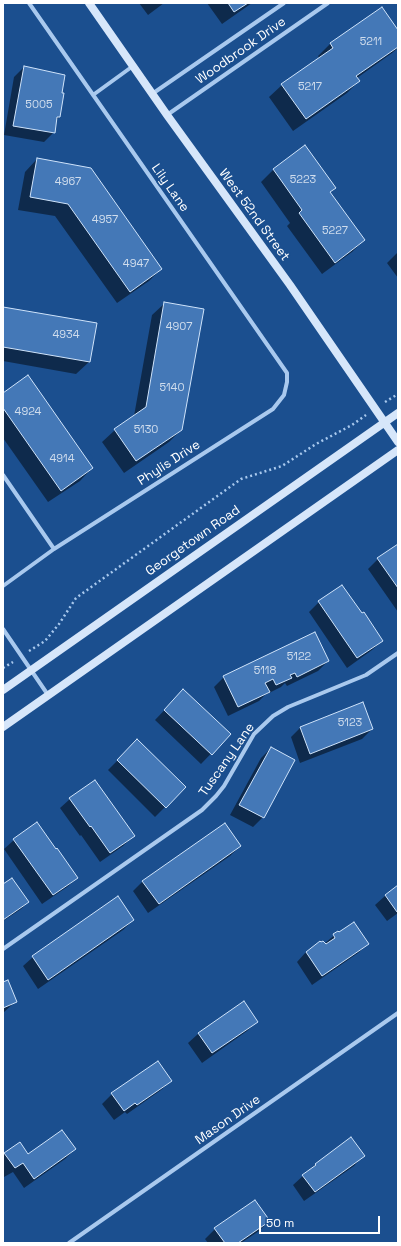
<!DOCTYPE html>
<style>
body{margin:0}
#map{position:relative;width:401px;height:1246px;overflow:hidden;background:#1b4f8f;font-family:"Space Grotesk",sans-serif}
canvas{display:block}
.frame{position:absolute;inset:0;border:4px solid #fff;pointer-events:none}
.scale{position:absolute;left:259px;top:1216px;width:121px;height:18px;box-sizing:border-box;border:2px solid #fff;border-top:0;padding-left:5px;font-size:12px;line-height:14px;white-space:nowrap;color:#fff;-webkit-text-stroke:3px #1b4f8f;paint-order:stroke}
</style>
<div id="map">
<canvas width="401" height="1246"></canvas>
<div class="frame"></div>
<div class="scale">50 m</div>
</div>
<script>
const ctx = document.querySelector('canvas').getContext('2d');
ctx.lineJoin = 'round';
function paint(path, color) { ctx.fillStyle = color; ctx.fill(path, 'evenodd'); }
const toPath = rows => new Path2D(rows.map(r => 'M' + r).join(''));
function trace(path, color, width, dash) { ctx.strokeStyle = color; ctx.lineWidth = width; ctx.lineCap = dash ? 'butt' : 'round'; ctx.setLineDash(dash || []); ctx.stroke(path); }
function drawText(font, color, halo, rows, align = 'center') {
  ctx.font = font + ' "Space Grotesk",sans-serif'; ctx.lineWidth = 3.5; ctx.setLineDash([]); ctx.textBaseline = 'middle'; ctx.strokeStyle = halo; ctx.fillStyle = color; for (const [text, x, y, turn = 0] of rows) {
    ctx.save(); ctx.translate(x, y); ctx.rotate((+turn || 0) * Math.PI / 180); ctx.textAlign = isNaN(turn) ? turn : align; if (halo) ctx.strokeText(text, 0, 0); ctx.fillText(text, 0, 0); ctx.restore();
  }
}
const shadow = toPath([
 [139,3,164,3,148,15],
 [207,3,252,3,222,24],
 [382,8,398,31,398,48,392,53,357,78,359,81,347,93,293,131,269,97,282,85,319,58,318,56,330,44],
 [24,67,59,117,56,120,54,132,44,142,4,135,14,77],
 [305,147,330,192,364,240,352,252,322,274,287,226,290,223,261,182,273,170],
 [37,159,161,269,149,281,117,303,55,216,18,210,25,172],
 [398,252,398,278,387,263],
 [165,303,182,429,169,442,124,473,102,442,115,430,134,416,152,315],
 [3,308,95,324,89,362,76,374,3,361],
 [3,394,92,468,80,481,48,502,3,438],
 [398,545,398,612,368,569,378,559],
 [319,602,362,615,382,641,372,650,347,668,309,612],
 [328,661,318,671,287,686,285,683,281,687,265,695,259,701,228,716,214,687,224,677],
 [174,700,230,734,201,764,155,720],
 [300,728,372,729,362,739,300,763,291,737],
 [137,741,185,787,155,817,108,770],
 [271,748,294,761,263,817,253,827,230,815,261,758],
 [70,799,133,836,123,846,100,862,81,835,80,836,60,808],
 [14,840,77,878,67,887,42,904,4,849],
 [240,846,230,856,148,913,133,891,143,881],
 [3,885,28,902,21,909,3,921],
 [398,887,398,913,387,921,375,905,385,896],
 [133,920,123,930,38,989,23,966,33,957],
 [338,932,368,943,358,953,312,985,297,962,306,952,324,944],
 [3,983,15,1002,3,1013],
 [243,1002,257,1021,247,1031,202,1063,188,1043,198,1034],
 [171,1081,161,1090,127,1114,125,1112,114,1120,102,1104,112,1094],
 [75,1149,65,1159,24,1188,13,1172,4,1177,3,1175,3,1155,5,1153,27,1155],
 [363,1156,354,1166,304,1201,293,1185,316,1164],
 [269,1221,259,1231,241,1243,208,1243,205,1239,215,1229]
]);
const building = toPath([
 [228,3,248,3,234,12,228,3],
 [382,7,398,30,398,47,356,76,360,81,306,119,281,84,333,48,330,43,382,7],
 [24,66,65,75,62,93,64,93,60,117,57,117,55,133,13,126,24,66],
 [305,145,336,188,330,192,365,240,335,263,299,213,302,210,273,169,305,145],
 [37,158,91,168,162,269,130,292,68,204,30,197,37,158],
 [164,302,204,309,182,430,136,461,114,429,146,407,164,302],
 [3,307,97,323,90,362,3,347,3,307],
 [28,375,93,468,61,491,3,408,3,393,28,375],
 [398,544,398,588,377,558,398,544],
 [342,585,362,613,364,612,383,641,357,658,318,601,342,585],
 [315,632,329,661,297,677,295,673,290,675,292,678,276,685,273,679,265,683,270,692,238,707,223,676,315,632],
 [183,689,231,734,212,755,164,710,183,689],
 [363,702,373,729,310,754,300,727,363,702],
 [137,739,186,787,166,808,117,760,137,739],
 [271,747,295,760,264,818,239,805,271,747],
 [95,780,135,836,110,853,91,826,90,827,69,798,95,780],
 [37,822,56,849,57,848,78,878,53,895,13,839,37,822],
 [225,823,241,846,159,904,142,881,225,823],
 [12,878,29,902,3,920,3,884,12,878],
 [398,885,398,912,397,912,385,895,398,885],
 [118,896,134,920,48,980,32,956,118,896],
 [354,922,369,944,322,976,306,952,320,941,321,942,323,941,326,944,335,938,333,934,338,931,339,932,354,922],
 [8,980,17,1002,3,1008,3,982,8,980],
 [244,1001,258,1022,212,1053,198,1033,244,1001],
 [158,1061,172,1081,137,1105,135,1103,124,1111,111,1093,158,1061],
 [62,1130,76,1149,34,1179,23,1163,15,1168,4,1153,20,1142,28,1154,62,1130],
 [351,1137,365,1156,315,1192,302,1175,316,1165,315,1164,351,1137],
 [255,1200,270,1221,238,1243,225,1243,214,1228,255,1200]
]);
const path = toPath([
 [385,402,398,394],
 [29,651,45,641,59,624,76,598,241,479,282,466,316,444,352,425,366,415],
 [3,668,13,662]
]);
const street = toPath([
 [152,94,284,3],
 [93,95,133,66],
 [167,115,328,3],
 [3,475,54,549],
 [3,586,54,549,273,409,284,395,287,382,287,373,29,3],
 [3,629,48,695],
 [3,949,202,810,216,796,224,786,254,734,273,716,288,707,366,675,398,653],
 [69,1243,398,1013]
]);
const secondary = toPath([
 [89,3,167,115,290,285,398,442],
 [3,690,398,413],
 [3,727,398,450]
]);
const numberNames = [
 ["5211",371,42],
 ["5217",310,87],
 ["5005",39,105],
 ["5223",303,180],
 ["4967",68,182],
 ["4957",105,220],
 ["5227",335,231],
 ["4947",136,264],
 ["4907",179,327],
 ["4934",66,335],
 ["5140",172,388],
 ["4924",28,412],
 ["5130",146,430],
 ["4914",62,459],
 ["5122",299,657],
 ["5118",265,671],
 ["5123",350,723]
];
const streetNames = [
 ["Woodbrook Drive",241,51,-35],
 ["Lily Lane",170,188,55],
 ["West 52nd Street",254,215,54],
 ["Phylis Drive",169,463,-33],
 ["Georgetown Road",193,541,-35],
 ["Tuscany Lane",227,760,-55],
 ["Mason Drive",228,1120,-35]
];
paint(shadow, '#0007');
paint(building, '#4478b7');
trace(building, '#cfe3fa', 1);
trace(path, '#a9c9ee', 2.5, [2, 3]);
trace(street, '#a9c9ee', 4);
trace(secondary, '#d6e6fa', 8);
drawText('11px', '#d0dded', null, numberNames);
drawText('13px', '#fff', '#1b4f8f', streetNames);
</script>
